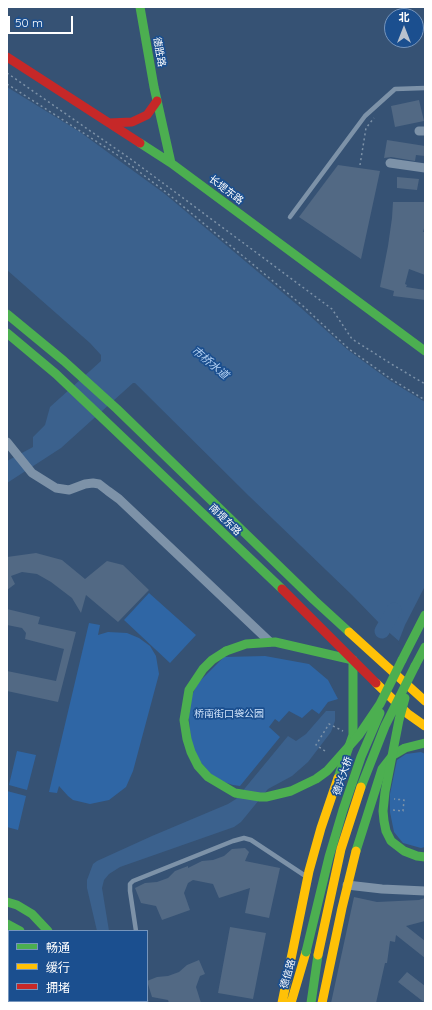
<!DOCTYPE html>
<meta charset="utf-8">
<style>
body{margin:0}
#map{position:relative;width:432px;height:1010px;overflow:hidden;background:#365274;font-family:Quicksand,"Noto Sans SC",sans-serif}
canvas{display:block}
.frame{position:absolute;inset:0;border:8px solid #fff;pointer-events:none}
.legend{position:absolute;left:8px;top:930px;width:140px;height:72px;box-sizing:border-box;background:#1b4f8f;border:1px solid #7695bc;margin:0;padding:5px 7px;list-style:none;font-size:12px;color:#fff}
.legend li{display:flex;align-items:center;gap:8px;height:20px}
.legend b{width:20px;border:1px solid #7695bc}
.north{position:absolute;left:384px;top:8px;width:40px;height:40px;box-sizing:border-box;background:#1b4f8f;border:1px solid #7695bc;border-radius:50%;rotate:0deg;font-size:11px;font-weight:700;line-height:16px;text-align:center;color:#fff}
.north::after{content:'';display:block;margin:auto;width:14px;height:18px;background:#b9c2ce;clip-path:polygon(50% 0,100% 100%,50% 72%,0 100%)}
.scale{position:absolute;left:8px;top:16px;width:65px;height:18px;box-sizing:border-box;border:2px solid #fff;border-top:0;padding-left:5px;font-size:12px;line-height:14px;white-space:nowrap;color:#fff;-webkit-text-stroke:3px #1b4f8f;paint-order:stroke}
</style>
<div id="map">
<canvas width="432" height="1010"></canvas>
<div class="frame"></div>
<ul class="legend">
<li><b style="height:5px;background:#4caf50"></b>畅通</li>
<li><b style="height:5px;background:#ffc107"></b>缓行</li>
<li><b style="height:5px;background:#c62828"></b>拥堵</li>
</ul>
<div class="north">北</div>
<div class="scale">50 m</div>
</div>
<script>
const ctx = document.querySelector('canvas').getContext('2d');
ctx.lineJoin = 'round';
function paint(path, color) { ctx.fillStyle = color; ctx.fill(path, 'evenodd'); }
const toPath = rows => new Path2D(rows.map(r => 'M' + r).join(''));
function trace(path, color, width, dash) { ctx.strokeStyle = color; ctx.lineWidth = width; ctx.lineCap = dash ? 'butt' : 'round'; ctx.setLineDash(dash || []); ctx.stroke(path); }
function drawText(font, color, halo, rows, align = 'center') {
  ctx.font = font + ' Quicksand,"Noto Sans SC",sans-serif'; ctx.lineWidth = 3.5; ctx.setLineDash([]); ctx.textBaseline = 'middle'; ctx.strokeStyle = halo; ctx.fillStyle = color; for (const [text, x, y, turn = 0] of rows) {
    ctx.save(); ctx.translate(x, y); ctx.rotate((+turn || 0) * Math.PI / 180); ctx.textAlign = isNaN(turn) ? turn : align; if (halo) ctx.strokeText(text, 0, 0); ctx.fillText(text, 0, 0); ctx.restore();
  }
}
const green = toPath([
 [149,593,196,635,170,663,124,620],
 [89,623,100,625,98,635,108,632,127,633,139,638,150,646,156,656,159,674,133,771,126,787,109,800,90,804,73,800,68,796,59,786,57,793,49,792],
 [265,656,309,664,328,680,338,699,328,702,319,714,312,709,302,718,289,711,279,722,275,719,269,727,280,737,240,786,233,785,215,779,197,758,191,742,188,705,197,684,224,657],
 [17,751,36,755,27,790,9,785],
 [421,752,425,754,425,847,421,848,403,843,394,832,390,812,390,794,397,760,406,754],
 [7,791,26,796,18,830,7,827]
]);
const water = toPath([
 [7,87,80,132,165,194,301,308,348,350,389,380,425,402,425,664,384,628,352,595,249,496,135,383,133,383,61,448,7,483,7,461,33,447,33,437,45,425,50,407,101,361,101,355,90,343,7,270],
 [326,711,335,711,335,721,331,732,308,762,292,776,268,789,241,822,234,827,120,867,109,874,104,880,102,888,109,931,97,931,87,888,87,880,93,864,97,861,152,836,228,804,236,799,288,736,296,741,306,734]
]);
const pier = toPath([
 [425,586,425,664,424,666,398,643,405,625]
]);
const river = toPath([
 [382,631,394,610]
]);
const building = toPath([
 [419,100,424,121,395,127,391,106],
 [387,140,425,146,425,156,416,155,415,161,391,157,384,158],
 [338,165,380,171,361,259,299,217],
 [397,177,419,179,417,190,397,188],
 [393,202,425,202,425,225,423,232,425,232,425,275,409,269,405,284,407,285,406,287,425,290,425,300,393,296,394,291,380,287,388,246,392,218],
 [36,553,62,560,85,579,107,561,123,565,149,590,118,622,86,595,81,613,72,598,51,582,37,574,22,572,11,576,15,584,7,590,7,557],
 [7,609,40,617,38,624,76,632,58,702,7,691,7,671,56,681,64,649,25,639,26,633,22,628,7,625],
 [245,848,249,852,245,861,280,868,269,918,245,913,250,888,219,898,213,884,193,880,188,883,184,893,190,910,162,920,156,906,141,903,135,888,145,883,157,882,168,878,175,871,188,866,188,868,202,861,213,860,224,856,232,849],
 [354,897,377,902,419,900,425,898,425,921,406,926,425,941,425,958,396,935,395,942,390,941,387,963,385,963,376,1003,331,1003],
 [230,927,266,933,253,999,218,993],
 [199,960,205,974,200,976,196,987,201,1003,169,1003,168,1000,152,997,147,981,157,977,168,976,179,972,187,965],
 [407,972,425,986,425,1003,398,982]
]);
const path = toPath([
 [7,73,132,160,332,309,352,339,393,365,425,384],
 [7,84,116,154,167,193,303,306,349,349,391,379,425,400],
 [360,165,366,128,374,118],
 [325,751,316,745,329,724,343,731],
 [393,810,403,811,404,800,394,799]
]);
const lane = toPath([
 [290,217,365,116,395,89,425,88],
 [136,931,130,891,130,884,133,881,233,841,244,838,251,840,307,877],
 [146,1001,146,1003]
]);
const street = toPath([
 [419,131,425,131],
 [390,163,425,168],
 [7,442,32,473,56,488,69,490,85,484,93,483,99,484,108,491,119,499,270,642],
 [347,885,382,889,425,891]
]);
const fast = toPath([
 [140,7,154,87,171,163],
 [140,143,171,163,425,351],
 [7,314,64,361,117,409,314,600,349,632],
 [7,333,56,374,282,589],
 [226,651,246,644,275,642,353,660,353,735,338,778],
 [402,660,425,615],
 [415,666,425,647],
 [356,851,382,769,393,755,405,748,425,743],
 [7,902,17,905,32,914,48,931],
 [7,924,20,931],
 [70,1001,70,1003],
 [86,1001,87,1003],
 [311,1003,318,955]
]);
const slow = toPath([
 [349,632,425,701],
 [376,683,408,714,425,726],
 [282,1003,309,871,321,828,338,778],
 [291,1003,306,952],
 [322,1003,342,908,356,851]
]);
const jam = toPath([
 [7,57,140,143],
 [109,123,132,122,147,115,157,101],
 [282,589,376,683]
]);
const fastBridge = toPath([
 [226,651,212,660,203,669,189,690,184,720,187,739,191,752,198,766,208,777,235,793,260,797,266,797,291,791,316,779,327,771,359,735,380,704,402,660],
 [405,698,399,720,385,792,383,811,384,821,386,831,391,841,404,851,417,856,425,857],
 [361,787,385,726,415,666],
 [306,952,329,857,343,810,361,757,380,713]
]);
const slowBridge = toPath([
 [318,955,341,849,361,787]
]);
const streetNames = [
 ["德胜路",159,52,80],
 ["长堤东路",226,190,37],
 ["南堤东路",225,520,44],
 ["德兴大桥",343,776,-71],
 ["德信路",288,974,-73]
];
const parkNames = [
 ["桥南街口袋公园",229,714]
];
const waterNames = [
 ["市桥水道",210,363,40]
];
paint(green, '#2f66a5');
paint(water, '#3b618d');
paint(pier, '#365274');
trace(river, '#3b618d', 15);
paint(building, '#526984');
trace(path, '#7d92a8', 1.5, [2, 3]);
trace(lane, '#7d92a8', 4.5);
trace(street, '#7d92a8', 9);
trace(fast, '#4caf50', 9);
trace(slow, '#ffc107', 9);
trace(jam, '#c62828', 9);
trace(fastBridge, '#4caf50', 9);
trace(slowBridge, '#ffc107', 9);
drawText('10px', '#fff', '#1b4f8f', streetNames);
drawText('10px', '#cfe3fa', '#1b4f8f', parkNames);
drawText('italic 11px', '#b5d3f5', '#1b4f8f', waterNames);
</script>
